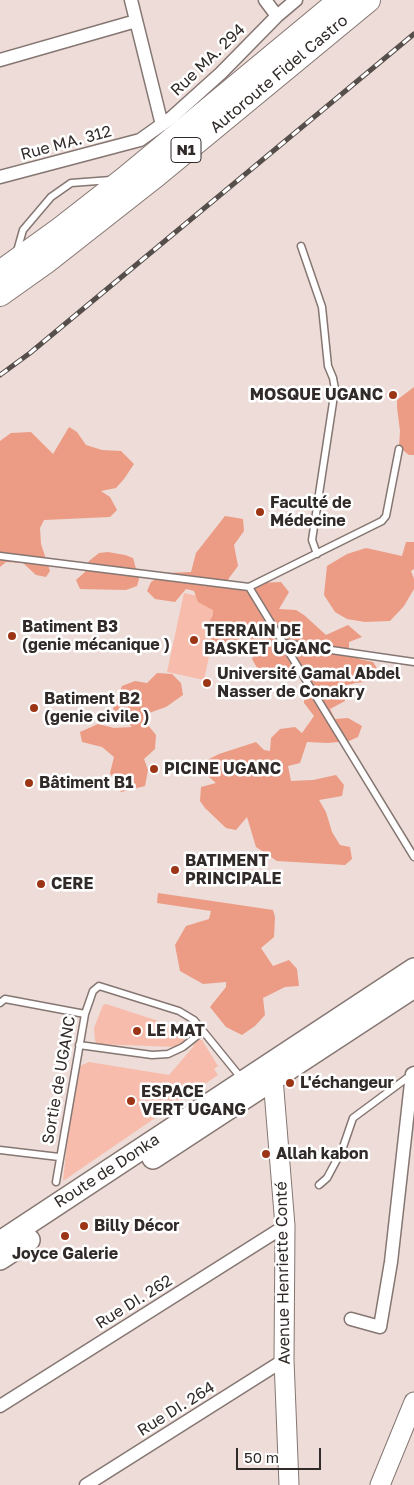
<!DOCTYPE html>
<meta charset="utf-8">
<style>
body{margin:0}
#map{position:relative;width:414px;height:1485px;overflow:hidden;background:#eddcd7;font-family:"Golos Text",sans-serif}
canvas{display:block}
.scale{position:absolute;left:236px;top:1448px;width:85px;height:22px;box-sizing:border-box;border:2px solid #302a28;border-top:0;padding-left:6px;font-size:15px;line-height:18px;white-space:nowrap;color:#302a28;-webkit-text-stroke:4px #fff;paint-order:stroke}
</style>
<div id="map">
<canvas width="414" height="1485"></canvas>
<div class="scale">50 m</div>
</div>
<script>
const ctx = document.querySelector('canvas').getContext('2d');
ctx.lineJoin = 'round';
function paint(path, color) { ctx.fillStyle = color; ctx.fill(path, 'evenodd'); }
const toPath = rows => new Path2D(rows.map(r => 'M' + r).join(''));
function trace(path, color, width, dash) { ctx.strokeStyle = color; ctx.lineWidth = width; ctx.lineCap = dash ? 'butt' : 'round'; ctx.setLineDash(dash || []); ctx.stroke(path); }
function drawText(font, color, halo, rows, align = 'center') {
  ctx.font = font + ' "Golos Text",sans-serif'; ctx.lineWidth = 5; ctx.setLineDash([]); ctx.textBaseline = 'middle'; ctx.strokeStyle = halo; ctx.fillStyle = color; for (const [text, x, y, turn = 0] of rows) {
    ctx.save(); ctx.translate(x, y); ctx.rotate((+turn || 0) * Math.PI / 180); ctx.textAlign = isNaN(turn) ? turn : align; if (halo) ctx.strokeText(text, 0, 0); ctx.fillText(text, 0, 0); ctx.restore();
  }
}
const green = toPath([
 [184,593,221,601,204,680,167,672],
 [106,1004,183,1029,185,1035,184,1041,176,1047,97,1044,95,1040,94,1028,103,1005],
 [199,1040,202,1040,218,1066,214,1069,218,1075,63,1181,74,1076,76,1068,89,1062,169,1075,193,1047,195,1041]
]);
const forest = toPath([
 [414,387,414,455,409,455,399,447,400,431,397,407,397,400],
 [69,427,77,432,86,445,102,450,121,451,134,464,124,479,116,488,101,491,110,497,117,510,110,517,44,520,40,528,41,544,50,571,46,577,36,575,23,563,6,562,0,567,0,441,11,433,31,432,53,454],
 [225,516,243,519,244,531,234,545,238,566,229,578,226,588,241,589,257,583,281,582,289,592,279,609,296,610,304,615,326,635,348,625,362,637,349,642,349,650,359,659,373,662,380,673,375,681,355,683,344,686,345,701,330,709,335,719,348,718,362,726,358,737,349,741,328,743,307,742,300,763,288,766,291,781,313,780,336,775,344,785,342,796,319,800,326,812,332,832,340,845,350,847,352,859,345,865,277,861,256,847,247,817,236,830,226,828,205,808,200,801,201,787,216,783,201,770,203,762,219,754,256,742,264,750,270,751,271,738,280,729,295,727,302,733,314,716,304,703,305,686,311,680,309,676,291,677,260,673,252,659,258,645,250,645,250,629,245,621,238,625,240,641,229,653,217,651,207,644,206,628,213,615,213,610,198,602,194,591,186,589,175,602,155,599,147,591,151,582,166,573,191,572,196,553],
 [406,542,414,542,414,569,411,571,414,579,414,589,404,606,390,621,365,622,347,619,335,612,324,595,327,566,347,554,366,548,402,556],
 [108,552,125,555,133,558,139,579,137,586,126,590,80,589,76,580,85,572,89,561,99,553],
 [157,673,172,674,181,683,183,695,166,707,146,714,147,724,156,735,155,749,144,759,148,770,145,786,121,792,110,773,114,757,102,747,82,742,80,732,98,724,114,728,132,727,113,709,122,686,135,681,147,683],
 [158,893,273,910,275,917,274,937,261,948,273,966,289,960,297,969,299,986,285,987,263,998,265,1015,255,1026,242,1035,226,1027,210,1007,226,987,226,982,203,984,180,971,175,945,186,926,209,919,211,911,157,903]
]);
const lane = toPath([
 [301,246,322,307,328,366,333,378,335,389,312,540,317,554],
 [17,251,23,230,51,197,71,183,111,180],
 [0,556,249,587,414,857],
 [249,587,382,521,386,516,399,449],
 [283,643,414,662],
 [0,1003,5,999,85,1014],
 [79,1045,152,1055,168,1054,183,1047,203,1031],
 [0,1150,59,1157],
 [56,1182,85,1014,93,991,99,986,179,1011,194,1020,242,1079],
 [319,1185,327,1178,342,1150,353,1118,411,1075]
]);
const street = toPath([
 [131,0,162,125],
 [265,0,277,16],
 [0,60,136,21],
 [0,177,140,140,171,118,221,73,277,16,296,0],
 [351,1319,380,1327,391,1262,412,1074,414,1073],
 [0,1406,285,1226],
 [86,1485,284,1360]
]);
const secondary = toPath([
 [272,1066,285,1226,284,1360,289,1485],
 [380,1485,414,1402]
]);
const primary = toPath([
 [153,1158,414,987],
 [0,1242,414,969],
 [0,1259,29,1240]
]);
const highway = toPath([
 [0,273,61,229,125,179,341,0],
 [0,294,45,262,157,174,368,0]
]);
const rail = toPath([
 [0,375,30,353,414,34]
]);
const markers = [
 [393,395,5,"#9c3515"],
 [260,512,5,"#9c3515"],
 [12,636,5,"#9c3515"],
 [194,640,5,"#9c3515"],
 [207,683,5,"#9c3515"],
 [34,708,5,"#9c3515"],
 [154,769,5,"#9c3515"],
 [29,783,5,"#9c3515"],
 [175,870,5,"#9c3515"],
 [41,884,5,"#9c3515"],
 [137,1031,5,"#9c3515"],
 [290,1083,5,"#9c3515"],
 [131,1101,5,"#9c3515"],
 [266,1154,5,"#9c3515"],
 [84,1226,5,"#9c3515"],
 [65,1236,5,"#9c3515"]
];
const shields = [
 [186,150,30]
];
const shieldNames = [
 ["N1",186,150]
];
const streetNames = [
 ["Rue MA. 294",208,60,-44],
 ["Autoroute Fidel Castro",279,74,-40],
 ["Rue MA. 312",66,143,-15],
 ["Sortie de UGANC",59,1080,-80],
 ["Route de Donka",107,1171,-33],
 ["Avenue Henriette Conté",283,1273,-91],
 ["Rue DI. 262",134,1302,-32],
 ["Rue DI. 264",176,1409,-32]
];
const poiNames = [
 ["MOSQUE UGANC",383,395,"right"],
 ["Faculté de",270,503],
 ["Médecine",270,521],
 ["Batiment B3",22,627],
 ["(genie mécanique )",22,645],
 ["TERRAIN DE",204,631],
 ["BASKET UGANC",204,649],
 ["Université Gamal Abdel",217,674],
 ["Nasser de Conakry",217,692],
 ["Batiment B2",44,699],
 ["(genie civile )",44,717],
 ["PICINE UGANC",164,769],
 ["Bâtiment B1",39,783],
 ["BATIMENT",185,861],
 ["PRINCIPALE",185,879],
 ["CERE",51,884],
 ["LE MAT",147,1031],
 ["L'échangeur",300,1083],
 ["ESPACE",141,1092],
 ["VERT UGANG",141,1110],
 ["Allah kabon",276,1154],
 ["Billy Décor",94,1226],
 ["Joyce Galerie",65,1254,"center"]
];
paint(green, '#f7bcab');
paint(forest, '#ec9b84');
trace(lane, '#857672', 9);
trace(street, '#857672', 15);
trace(secondary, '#857672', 21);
trace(primary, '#857672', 24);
trace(highway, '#857672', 26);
trace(lane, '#fff', 6);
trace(street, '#fff', 12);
trace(secondary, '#fff', 19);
trace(primary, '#fff', 21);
trace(highway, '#fff', 24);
trace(rail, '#564e4b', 5);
trace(rail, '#fff', 3, [9]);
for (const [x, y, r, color] of markers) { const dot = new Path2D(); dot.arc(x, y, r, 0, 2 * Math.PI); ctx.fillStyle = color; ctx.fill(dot); trace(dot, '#fff', 2); }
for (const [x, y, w] of shields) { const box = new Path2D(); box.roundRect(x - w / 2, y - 12.5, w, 25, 4); ctx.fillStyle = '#fff'; ctx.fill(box); trace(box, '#302a28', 1); }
drawText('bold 15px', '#302a28', null, shieldNames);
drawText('16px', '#302a28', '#fff', streetNames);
drawText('bold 16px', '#302a28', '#fff', poiNames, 'left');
</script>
